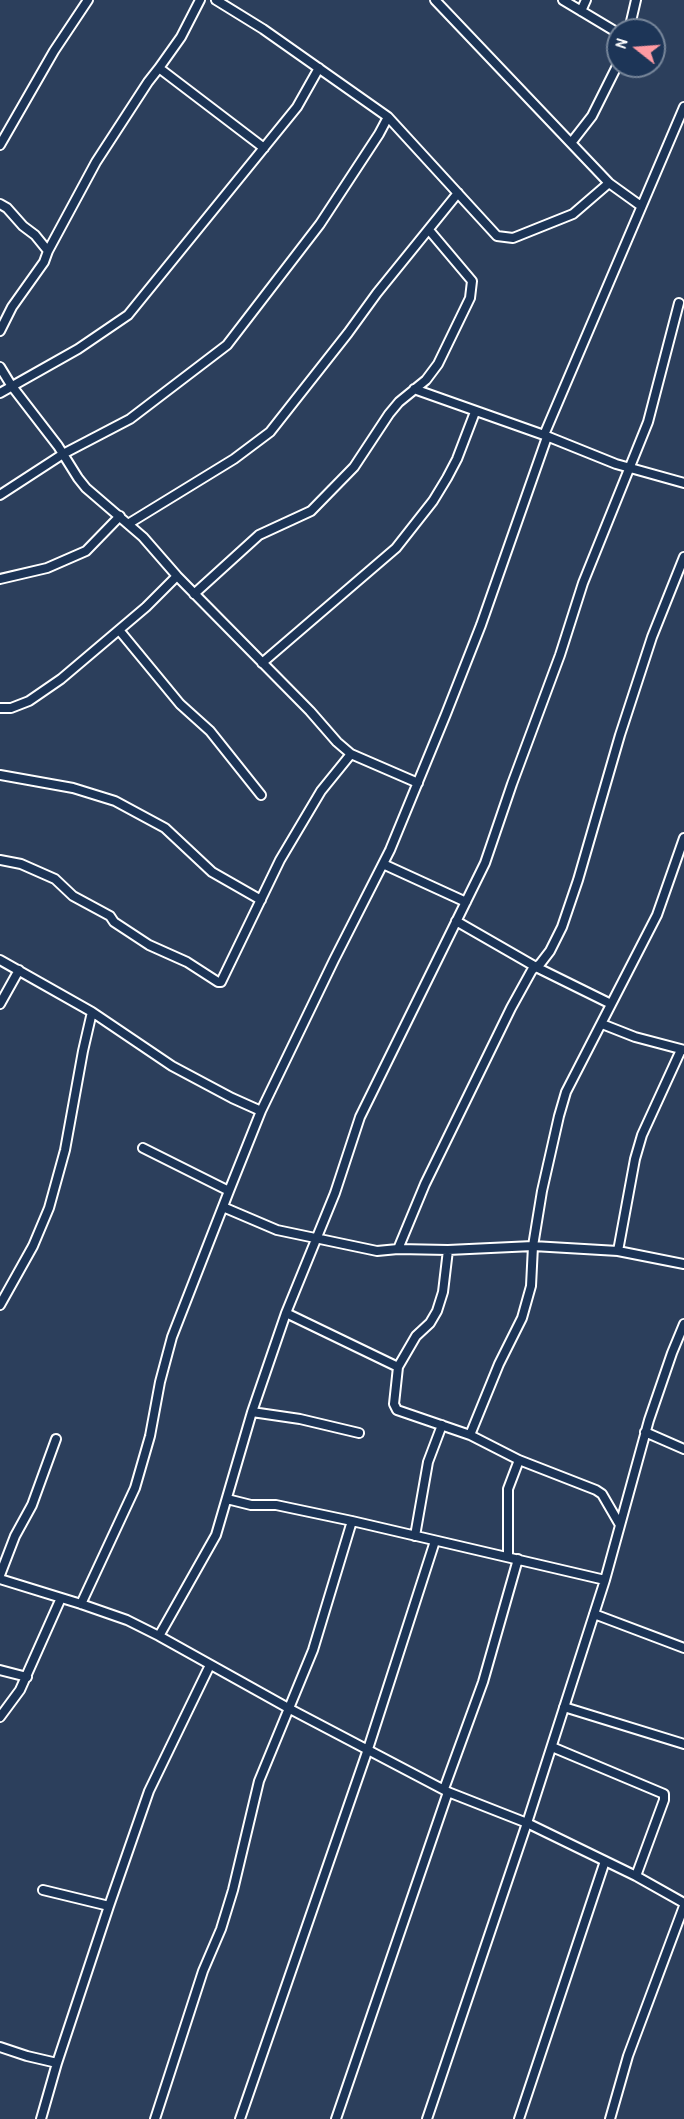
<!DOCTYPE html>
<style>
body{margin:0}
#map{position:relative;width:684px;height:2119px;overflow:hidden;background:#2c3f5c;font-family:"Patrick Hand",sans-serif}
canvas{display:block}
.north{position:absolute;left:606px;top:18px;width:60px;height:60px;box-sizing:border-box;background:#1d3557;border:2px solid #77869a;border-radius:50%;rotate:287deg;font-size:16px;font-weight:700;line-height:24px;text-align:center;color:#fff}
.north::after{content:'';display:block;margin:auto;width:21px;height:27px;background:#ff9aa2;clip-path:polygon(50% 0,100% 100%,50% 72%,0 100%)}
</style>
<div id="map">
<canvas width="684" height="2119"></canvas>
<div class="north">N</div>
</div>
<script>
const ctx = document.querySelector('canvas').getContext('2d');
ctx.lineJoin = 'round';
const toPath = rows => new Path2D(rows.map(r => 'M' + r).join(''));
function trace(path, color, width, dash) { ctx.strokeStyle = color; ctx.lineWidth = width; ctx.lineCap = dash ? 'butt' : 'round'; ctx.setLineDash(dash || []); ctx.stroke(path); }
const street = toPath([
 [200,0,181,37,159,68,264,148],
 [216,0,263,29,388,117,497,236,513,238,573,214,609,183],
 [435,0,609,183,641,206],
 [563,0,618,33],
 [581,11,586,0],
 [629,30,636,0],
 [684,107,544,435,616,464,684,483],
 [571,143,592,116,618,64],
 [0,145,54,51,88,0],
 [0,204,7,208,23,226,35,235,48,251,44,262,12,307,0,331],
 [48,251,96,162,148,82,159,68],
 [0,367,11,385,58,446,78,478,86,488,143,537,177,576,310,711,337,742,351,754,418,783],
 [414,389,544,435],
 [0,393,78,349,128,315,297,107,319,68],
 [0,495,63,454,130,419,227,345,320,224,379,134,388,117],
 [128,524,234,459,270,432,348,333,377,293,458,193],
 [0,579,47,568,86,551,120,516],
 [194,594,259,535,311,511,354,467,389,414,399,402,426,380,438,364,470,298,472,281,429,230],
 [119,630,180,704,210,731,261,795],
 [262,663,396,548,433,501,447,478,457,459,475,412],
 [0,708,11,708,29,701,61,679,146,607,177,576],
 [0,775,73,788,115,801,165,828,212,872,261,900],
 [0,860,21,864,55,879,73,896,110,916,114,922,149,945,187,962,218,982,221,982,280,860,321,791,351,754],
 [383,864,466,902],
 [456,921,536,967,611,1004],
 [0,960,92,1012,83,1051,65,1150,49,1208,33,1246,0,1305],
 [0,1004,19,970],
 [92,1012,172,1066,232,1098,261,1111],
 [602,1024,635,1037,684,1050],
 [143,1148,229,1191],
 [223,1207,277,1230,377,1251,398,1249,448,1250,533,1246,618,1251,684,1264],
 [398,1249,425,1184,511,1008,532,970,540,964,550,951,562,927,578,880,620,735,652,637,684,557],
 [618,1251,635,1159,642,1135,681,1050],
 [286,1313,398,1367,394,1404,397,1410,470,1435,519,1460,596,1490,602,1494,620,1525],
 [398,1367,416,1336,430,1323,437,1311,443,1292,448,1250],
 [252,1412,300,1419,359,1433],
 [645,1432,684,1449],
 [470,1435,499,1364,522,1318,531,1286,533,1246,542,1191,559,1116,566,1092,657,915,684,838],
 [227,1499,251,1505,276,1505,352,1521,605,1580],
 [415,1536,428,1462,442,1425],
 [508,1557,508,1489,519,1460],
 [0,1575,15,1536,32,1505,56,1439],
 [0,1579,81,1604,127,1620,159,1636,290,1709,448,1792,527,1823,636,1876,684,1903],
 [81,1604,135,1488,150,1436,160,1382,172,1337,229,1191,261,1111,334,960,390,850,446,714,481,625,547,437],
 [594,1614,684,1648],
 [159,1636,216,1535,252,1412,286,1313,335,1193,360,1117,485,863,512,784,560,655,583,583,648,422,679,303],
 [0,1670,27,1677],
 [564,1707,684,1744],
 [0,1717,20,1690,61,1598],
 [552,1747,664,1794,664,1800,636,1876],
 [444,1789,483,1682,518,1559],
 [43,1890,109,1906],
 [0,2047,27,2056,57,2063],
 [41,2119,57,2063,109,1906,149,1791,210,1665],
 [155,2119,203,1971,221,1929,233,1890,259,1781,313,1650,352,1521],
 [240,2119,368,1749,435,1541],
 [336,2119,448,1792],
 [427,2119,527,1823,605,1580,649,1420,672,1353,684,1324],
 [519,2119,605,1861],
 [610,2119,628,2056,684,1906]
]);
trace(street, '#fff', 12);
trace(street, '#1d3557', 8);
</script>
